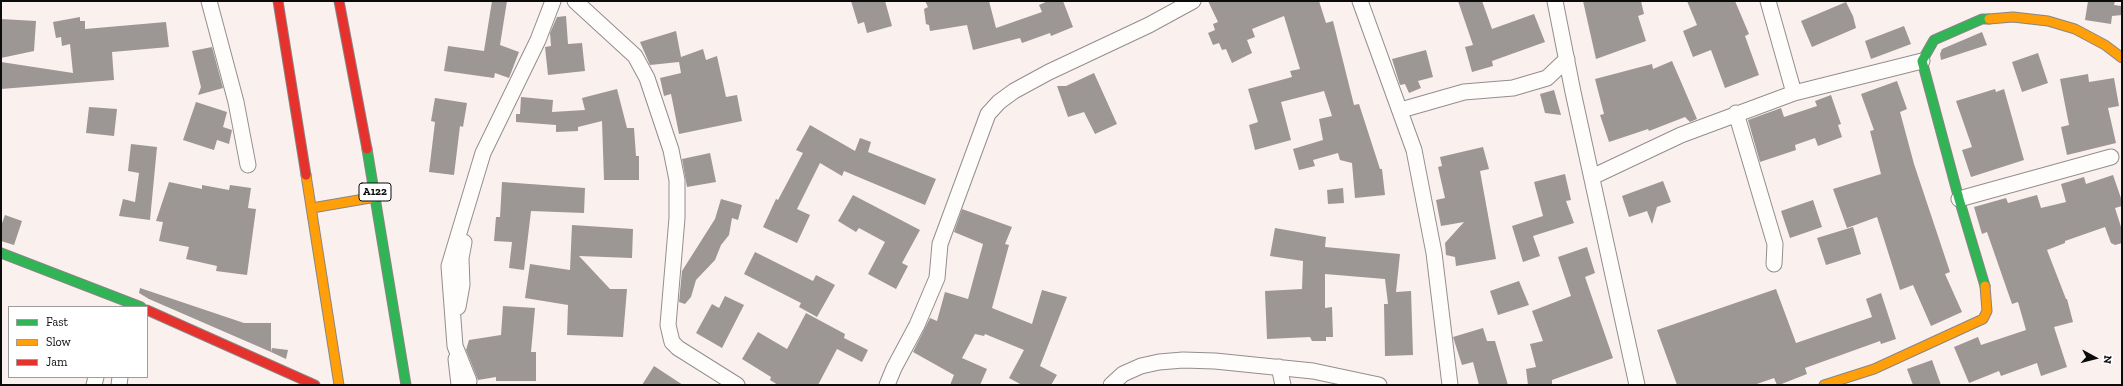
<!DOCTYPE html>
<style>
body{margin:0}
#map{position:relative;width:2123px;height:386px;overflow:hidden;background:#faf0ee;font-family:"Zilla Slab",serif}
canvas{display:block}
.frame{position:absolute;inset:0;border:2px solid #0b0b0b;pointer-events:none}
.legend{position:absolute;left:8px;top:306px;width:140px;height:72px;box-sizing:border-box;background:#fff;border:1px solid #9d9d9d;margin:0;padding:5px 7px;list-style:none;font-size:12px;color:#0b0b0b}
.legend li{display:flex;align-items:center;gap:8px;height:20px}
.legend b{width:20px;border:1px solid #9d9d9d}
.north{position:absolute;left:2075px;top:338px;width:40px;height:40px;-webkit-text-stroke:3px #fff;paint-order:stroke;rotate:97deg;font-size:11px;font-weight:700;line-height:16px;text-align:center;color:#0b0b0b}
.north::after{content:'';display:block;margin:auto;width:14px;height:18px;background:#0b0b0b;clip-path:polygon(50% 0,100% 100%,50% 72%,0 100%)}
</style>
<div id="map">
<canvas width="2123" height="386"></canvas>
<div class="frame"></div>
<ul class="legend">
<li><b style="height:5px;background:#30b455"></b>Fast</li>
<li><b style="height:5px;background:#ff9f0a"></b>Slow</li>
<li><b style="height:5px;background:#e5322d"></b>Jam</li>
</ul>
<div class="north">N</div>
</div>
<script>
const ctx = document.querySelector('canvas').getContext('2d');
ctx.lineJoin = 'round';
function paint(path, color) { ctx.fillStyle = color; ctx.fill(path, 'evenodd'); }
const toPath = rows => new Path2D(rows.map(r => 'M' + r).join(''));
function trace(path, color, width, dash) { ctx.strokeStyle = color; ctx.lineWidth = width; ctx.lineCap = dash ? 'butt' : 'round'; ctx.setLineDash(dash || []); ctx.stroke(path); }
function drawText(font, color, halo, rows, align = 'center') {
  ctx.font = font + ' "Zilla Slab",serif'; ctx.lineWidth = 4; ctx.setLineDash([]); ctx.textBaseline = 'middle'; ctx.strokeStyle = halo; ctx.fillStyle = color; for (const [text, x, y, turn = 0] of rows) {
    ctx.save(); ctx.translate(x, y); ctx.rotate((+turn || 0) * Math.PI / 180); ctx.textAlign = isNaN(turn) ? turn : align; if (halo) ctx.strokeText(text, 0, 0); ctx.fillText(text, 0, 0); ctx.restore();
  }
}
const building = toPath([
 [492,1,507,1,500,45,519,52,509,78,495,73,494,78,444,71,448,46,484,51],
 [851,1,885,1,892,26,867,33,864,22,858,24],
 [925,1,989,1,996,28,1042,12,1039,5,1048,1,1063,1,1073,27,1051,36,1050,33,1022,43,1020,38,973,50,967,25,930,31,929,25,926,24,924,9,928,7],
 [1208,1,1319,1,1326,23,1333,21,1354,105,1359,104,1380,169,1382,169,1385,195,1355,198,1352,163,1340,160,1338,153,1313,160,1315,166,1299,170,1293,149,1323,140,1319,119,1332,116,1324,91,1281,102,1291,140,1255,150,1249,125,1258,122,1248,89,1292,77,1290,71,1300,69,1284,16,1252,29,1255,37,1247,40,1252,53,1232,63,1226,49,1222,50,1219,43,1213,45,1208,33,1215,30,1213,24,1218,22],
 [1458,1,1482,1,1492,29,1534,14,1545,42,1492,61,1493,66,1472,72,1465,47,1473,45],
 [1583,1,1641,1,1644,14,1638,16,1646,41,1596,59],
 [1687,1,1735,1,1749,34,1745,36,1759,75,1725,88,1711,50,1693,57,1683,31,1697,25],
 [2088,1,2115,1,2114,5,2122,6,2122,15,2112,16,2111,24,2085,20],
 [1846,2,1853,16,1856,28,1812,47,1801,21],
 [566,16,568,44,582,43,585,71,548,75,545,47,551,46,550,33,557,17],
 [80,17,80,21,85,21,85,29,166,22,169,47,112,52,114,80,1,89,1,62,73,73,70,44,62,46,61,37,56,38,53,22],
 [1,19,36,21,34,51,1,58],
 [1904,26,1911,44,1871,59,1865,41],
 [676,31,681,57,703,49,706,60,717,56,726,97,737,95,742,121,679,134,671,94,664,96,660,78,681,73,679,62,650,65,640,42],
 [1982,32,1987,45,1941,60,1940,54,1942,49],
 [212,47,223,88,198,95,201,87,192,51],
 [1426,50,1433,77,1418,81,1421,88,1409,93,1405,84,1400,85,1392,59],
 [2038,53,2048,83,2022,92,2012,62],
 [1672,61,1697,119,1690,122,1685,117,1649,131,1648,129,1609,142,1600,115,1604,114,1595,79,1652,64,1653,69],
 [1094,73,1117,124,1095,134,1084,112,1068,117,1057,86,1066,86],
 [2088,74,2089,82,2114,78,2119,106,2108,108,2116,143,2067,155,2061,127,2069,125,2060,79],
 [1897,81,1907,109,1900,112,1914,164,1950,272,1945,274,1962,312,1931,326,1913,285,1900,290,1877,217,1847,228,1833,189,1881,174,1870,131,1874,130,1861,94],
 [617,89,627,128,634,128,636,156,639,156,639,180,604,180,602,121,578,127,578,131,556,132,556,125,516,122,516,114,520,114,521,97,553,100,552,112,585,110,582,98],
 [1995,89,1996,92,2004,89,2024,160,1971,177,1962,150,1972,147,1956,101],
 [1554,90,1561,115,1545,113,1540,94],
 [1831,95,1841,124,1838,125,1842,137,1818,146,1815,138,1795,145,1796,150,1760,162,1748,120,1781,108,1784,117,1817,106,1815,101],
 [435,98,467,103,463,127,460,126,454,175,429,172,435,122,431,121],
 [196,102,227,112,223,127,232,130,229,144,217,140,214,150,183,140],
 [89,107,117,109,114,136,86,133],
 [810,125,855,151,860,138,871,142,868,152,936,179,925,205,844,171,842,176,820,163,797,209,810,215,797,243,763,227,776,199,778,200,803,153,796,150],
 [131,144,157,147,150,220,119,216,123,199,135,202,139,173,128,171],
 [1483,147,1489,169,1480,171,1496,259,1456,266,1455,257,1446,255,1445,243,1464,222,1441,226,1436,200,1445,198,1438,167,1442,166,1440,157],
 [710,153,716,182,687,187,682,159],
 [1565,174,1571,200,1566,201,1574,223,1533,236,1540,256,1523,262,1512,226,1543,216,1534,182],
 [2113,175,2122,201,2122,206,2115,208,2122,230,2122,243,2115,245,2111,243,2105,227,2065,241,2065,243,2047,250,2066,299,2067,299,2073,322,2054,327,2067,367,2041,376,2037,363,2001,376,1999,371,1969,383,1954,347,1978,337,1981,345,2026,330,2018,302,2012,304,1987,232,1982,234,1974,207,2006,198,2008,203,2037,195,2041,208,2066,202,2061,184,2084,177,2086,184],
 [1663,181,1671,202,1657,207,1652,224,1647,211,1629,217,1622,196],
 [169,182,202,189,202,185,229,190,230,185,251,188,248,208,256,209,247,275,216,271,217,266,186,259,189,247,159,241,163,222,156,221],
 [502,182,585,188,584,213,531,211,524,270,509,268,512,242,494,241,496,217,500,217],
 [1343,188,1344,203,1328,204,1327,190],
 [853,195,920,230,902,263,908,266,896,289,868,274,885,242,859,228,856,232,838,221],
 [721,199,742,205,738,220,732,218,729,235,721,245,715,260,696,280,691,297,685,304,679,302,682,271,715,219],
 [1813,200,1822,227,1790,238,1781,211],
 [962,209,1012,227,1005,244,1009,245,992,308,1032,324,1042,290,1067,297,1040,366,1057,375,1051,385,1022,385,1009,378,1024,350,985,334,984,336,975,334,962,358,987,369,980,385,950,385,954,375,913,352,930,318,937,321,945,292,968,299,983,244,954,232],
 [5,215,22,221,14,245,1,241,1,226],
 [572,225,633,229,632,258,579,256,610,289,627,289,623,337,567,335,568,305,525,298,530,264,570,270],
 [1853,227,1861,254,1826,265,1817,238],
 [1275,228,1326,237,1325,247,1400,254,1396,292,1411,291,1413,355,1385,356,1384,304,1388,304,1385,279,1325,274,1325,308,1332,307,1333,337,1326,337,1326,341,1312,341,1310,337,1267,339,1265,291,1302,289,1303,261,1270,256],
 [1587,247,1595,273,1585,277,1613,358,1552,380,1552,385,1528,385,1526,369,1536,367,1530,344,1543,341,1532,311,1571,296,1558,257],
 [755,252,813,281,816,275,835,285,817,317,799,307,801,303,744,274],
 [1519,281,1529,305,1498,315,1490,291],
 [140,288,244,323,271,323,271,352,149,299,139,293],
 [1776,289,1796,343,1872,317,1866,299,1881,293,1896,339,1881,344,1880,341,1805,368,1807,374,1779,385,1777,385,1774,378,1754,385,1677,385,1657,330],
 [725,296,744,305,722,348,696,333,712,304,719,308],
 [503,306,535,308,531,352,536,352,536,381,496,381,496,377,478,380,466,350,469,340,501,335],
 [806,313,845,334,844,338,868,350,862,362,837,349,818,385,778,385,770,380,771,377,742,359,758,332,787,349],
 [1483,328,1487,341,1495,341,1508,385,1479,385,1473,362,1462,365,1453,337],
 [272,348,288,350,286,359,271,352],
 [1932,360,1941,385,1913,385,1907,369],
 [654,366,683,385,642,385]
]);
const street = toPath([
 [209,1,236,102,248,165],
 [575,1,635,56,647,78,671,150,677,180,677,218,668,325,672,342,678,348,737,385],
 [1360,1,1414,150,1434,253,1450,385],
 [1555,1,1573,92,1637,385],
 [1768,1,1794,93],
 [1401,110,1464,92,1513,88,1547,78,1567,59],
 [1736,113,1775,244,1774,264],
 [1592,177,1681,135,1794,93,1922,61],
 [1959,199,2111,157],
 [458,307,462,285,461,258,464,242],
 [456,359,459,385],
 [1279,367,1283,385],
 [469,381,455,346,449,266,483,153,538,40,553,1],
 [94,385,96,377],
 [119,385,120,377],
 [887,385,894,368,917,325,937,278,940,244,988,114,999,102,1014,91,1049,72,1149,25,1193,1],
 [1111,385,1123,374,1141,366,1159,362,1183,360,1215,361,1313,371,1379,385]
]);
const fast = toPath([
 [367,149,406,385],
 [1,253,141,307],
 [1985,286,1959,199,1922,61,1934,40,1982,19,1989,19]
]);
const slow = toPath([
 [1989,19,2013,17,2048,21,2075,29,2105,45,2122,58],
 [306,175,339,385],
 [312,208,376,197],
 [1824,385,1874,369,1983,319,1987,311,1985,286]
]);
const jam = toPath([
 [278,1,306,175],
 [339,1,367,149],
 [147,310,315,385]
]);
const shields = [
 [375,192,32]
];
const shieldNames = [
 ["A122",375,192]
];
paint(building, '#9c9695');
trace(street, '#938e8d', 17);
trace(fast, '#898584', 11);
trace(slow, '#898584', 11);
trace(jam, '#898584', 11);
trace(street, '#fefdfc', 15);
trace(fast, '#30b455', 9);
trace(slow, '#ff9f0a', 9);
trace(jam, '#e5322d', 9);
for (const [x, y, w] of shields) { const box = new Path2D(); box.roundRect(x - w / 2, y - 9, w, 18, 3); ctx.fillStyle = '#fff'; ctx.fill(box); trace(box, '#0b0b0b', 1); }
drawText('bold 11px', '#0b0b0b', null, shieldNames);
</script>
